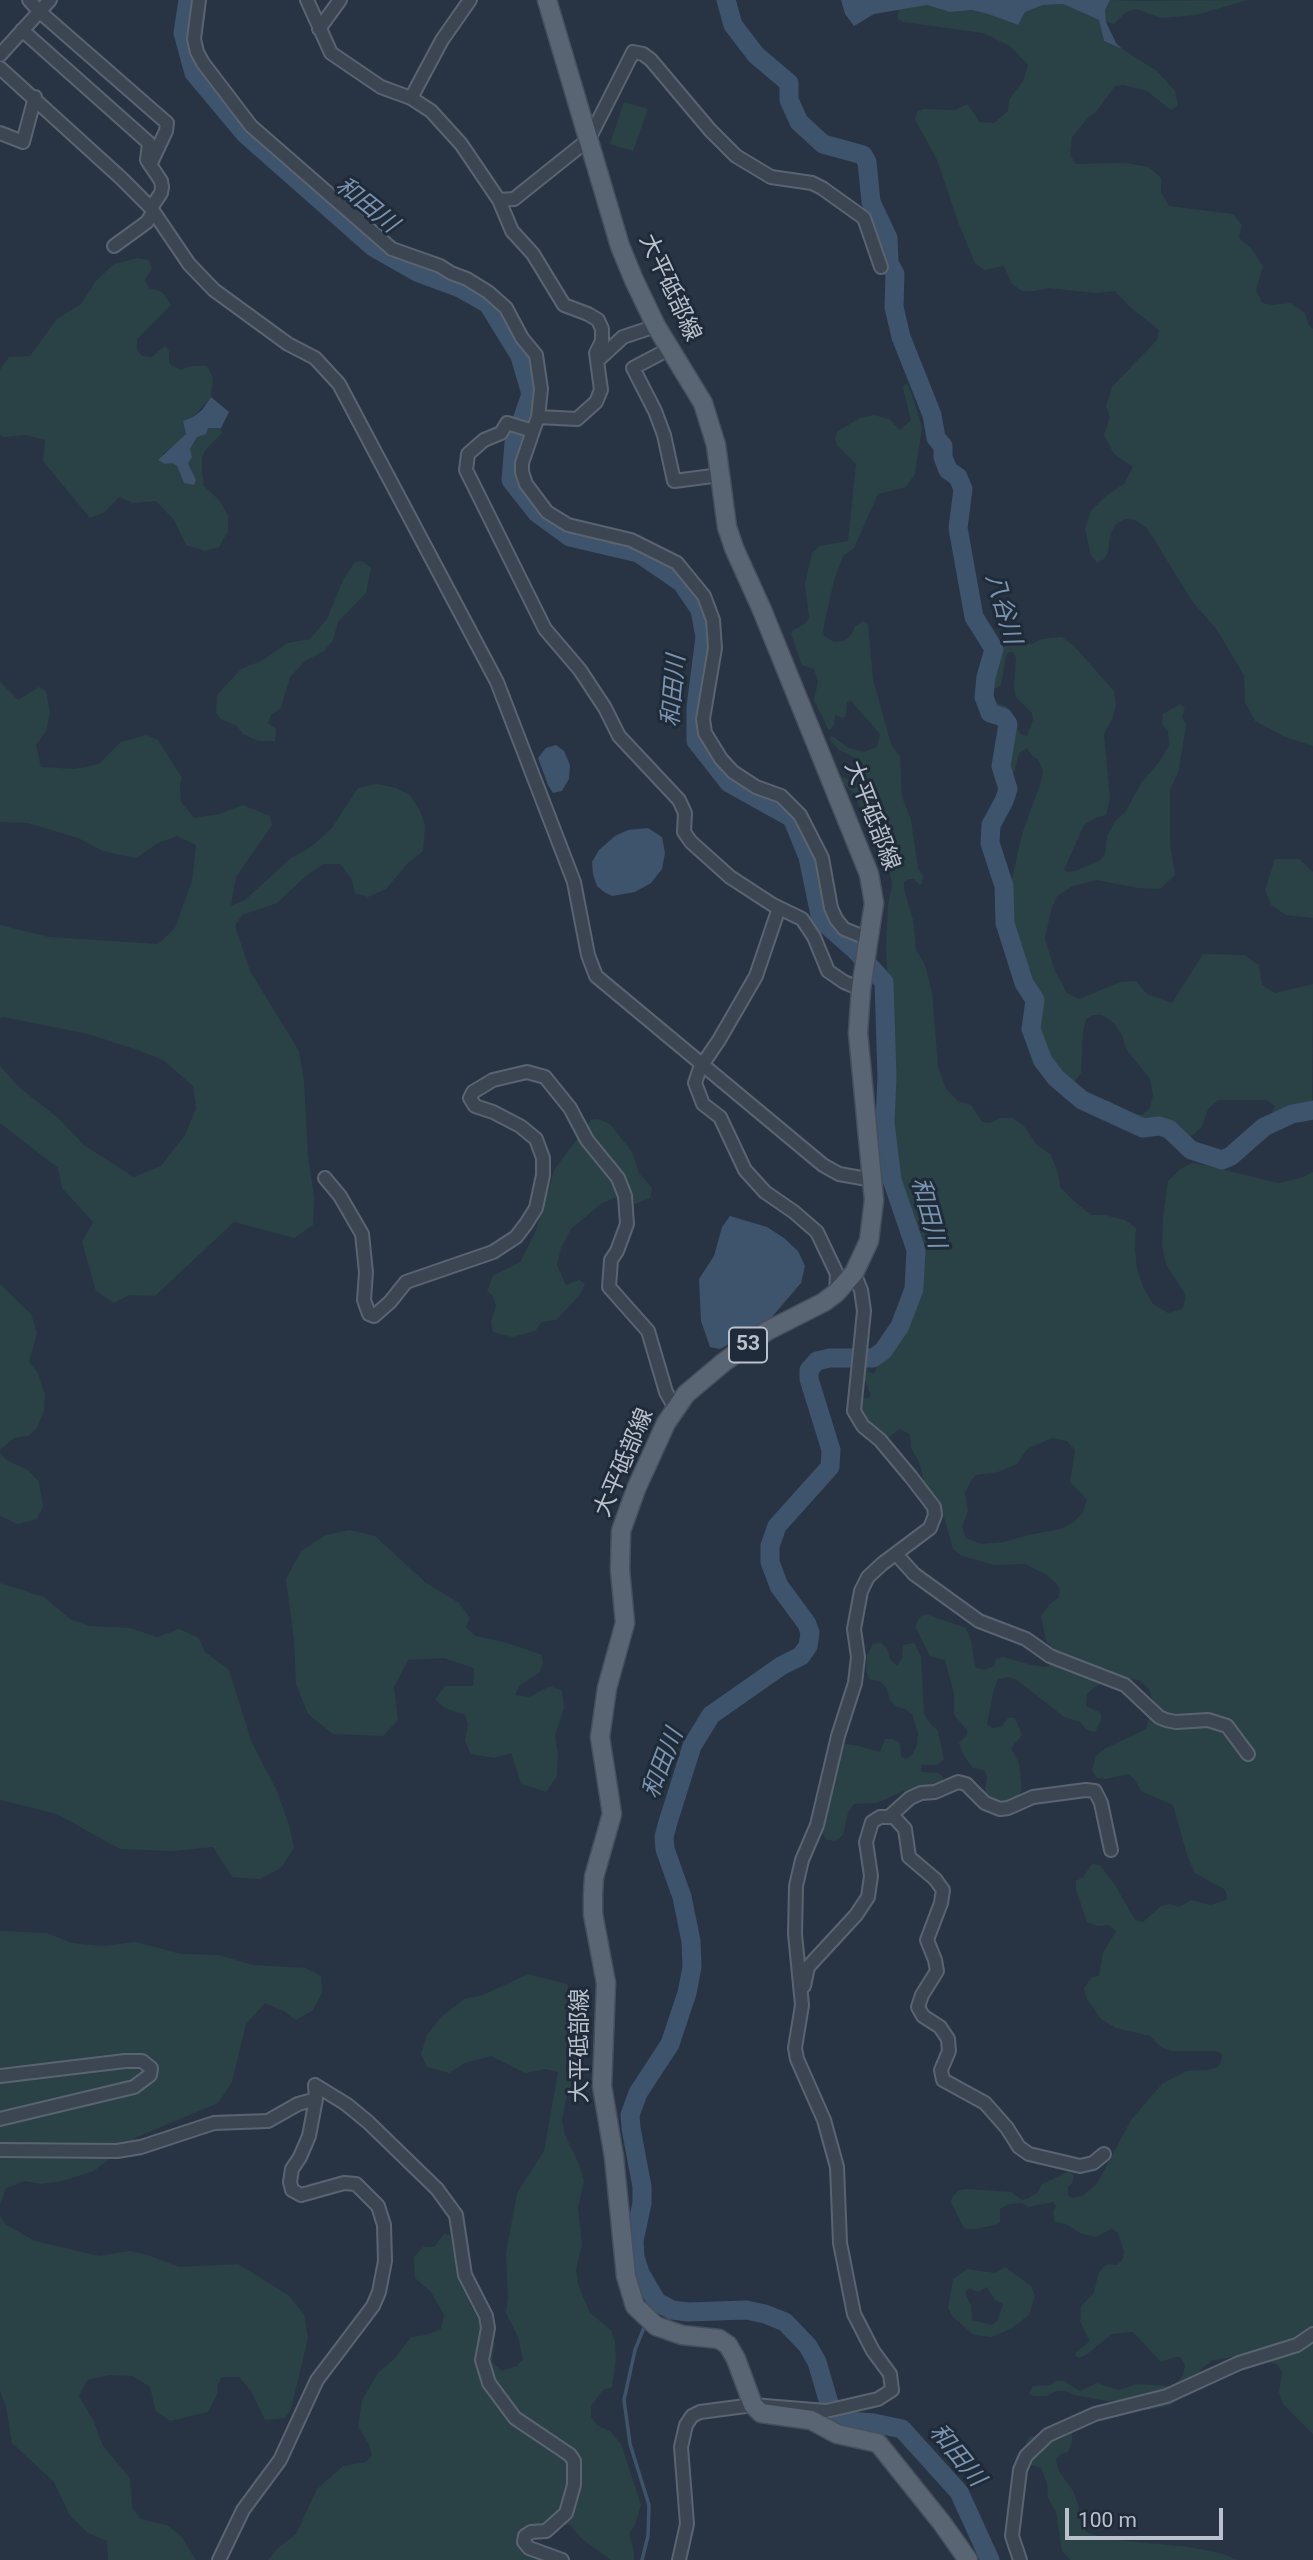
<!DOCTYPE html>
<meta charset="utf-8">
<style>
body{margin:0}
#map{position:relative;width:1313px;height:2560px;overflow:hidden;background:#283444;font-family:Roboto,sans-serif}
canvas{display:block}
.scale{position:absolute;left:1065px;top:2508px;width:158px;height:32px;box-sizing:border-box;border:4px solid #b9c1cd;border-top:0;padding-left:9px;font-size:21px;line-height:24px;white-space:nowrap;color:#b9c1cd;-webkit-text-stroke:5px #202b39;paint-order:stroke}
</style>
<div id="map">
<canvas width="1313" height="2560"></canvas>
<div class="scale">100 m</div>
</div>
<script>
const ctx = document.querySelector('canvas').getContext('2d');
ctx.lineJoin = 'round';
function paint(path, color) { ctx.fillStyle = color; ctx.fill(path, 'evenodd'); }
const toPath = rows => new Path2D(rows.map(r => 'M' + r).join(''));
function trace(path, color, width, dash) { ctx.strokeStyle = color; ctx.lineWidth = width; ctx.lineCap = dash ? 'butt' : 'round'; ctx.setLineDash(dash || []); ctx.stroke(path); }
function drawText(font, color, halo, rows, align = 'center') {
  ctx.font = font + ' Roboto,"Noto Sans JP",sans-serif'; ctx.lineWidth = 6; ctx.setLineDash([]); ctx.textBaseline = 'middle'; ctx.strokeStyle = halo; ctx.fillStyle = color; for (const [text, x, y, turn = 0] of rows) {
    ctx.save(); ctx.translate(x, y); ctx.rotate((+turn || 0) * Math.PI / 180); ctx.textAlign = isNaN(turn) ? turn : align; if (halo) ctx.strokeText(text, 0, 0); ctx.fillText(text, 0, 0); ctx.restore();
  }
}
const green = toPath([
 [1110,0,1138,1,1248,0,1196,15,1161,18,1136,9,1126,12,1114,24,1106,22,1105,10],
 [1063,4,1099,20,1104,41,1122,49,1157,71,1175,91,1178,106,1171,110,1147,91,1124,85,1115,86,1096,112,1088,118,1072,137,1070,155,1076,164,1125,163,1149,167,1161,178,1161,192,1169,206,1233,214,1242,225,1239,238,1251,248,1263,266,1256,290,1262,303,1273,305,1290,303,1305,313,1308,324,1313,329,1313,746,1283,736,1255,721,1245,702,1244,675,1217,630,1192,601,1147,528,1135,520,1125,519,1115,525,1110,535,1108,552,1104,559,1097,563,1091,555,1085,529,1091,511,1106,496,1125,483,1133,467,1114,454,1104,435,1110,417,1106,406,1112,387,1157,340,1159,330,1130,307,1115,291,1096,293,1049,288,1034,291,1022,291,1012,284,1004,266,984,270,975,263,958,222,937,160,915,119,917,112,923,109,955,110,967,104,980,122,994,123,1008,111,1009,100,1023,81,1028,65,1010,46,983,33,903,22,897,18,900,8,927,5,950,12,972,10,988,14,1017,25,1024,12,1043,5],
 [624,102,648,109,633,151,610,144],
 [138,258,149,260,152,269,145,280,149,288,162,292,171,305,137,339,137,350,142,356,152,357,165,346,169,351,169,363,180,370,191,366,207,366,213,378,211,397,193,417,186,434,177,444,162,454,177,466,184,482,194,474,188,463,190,449,197,437,208,428,221,428,222,433,206,449,202,457,202,471,204,486,219,500,228,515,228,531,219,547,205,551,186,545,174,520,156,501,133,503,119,497,105,512,90,518,43,461,45,440,26,435,4,437,0,435,0,370,9,357,30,356,57,319,81,304,96,281,114,264],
 [906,383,909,386,922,427,915,474,906,487,878,494,854,548,843,556,834,580,823,630,824,636,834,642,844,641,852,634,855,626,864,621,868,624,873,679,891,744,900,757,902,797,911,820,918,869,923,875,922,884,920,885,914,879,908,879,904,882,904,889,913,920,916,950,925,965,932,992,938,1066,946,1089,958,1101,971,1105,982,1122,990,1123,1001,1118,1013,1118,1024,1126,1036,1144,1051,1155,1058,1173,1060,1187,1075,1202,1091,1215,1105,1215,1125,1220,1136,1228,1135,1249,1137,1269,1144,1289,1153,1304,1168,1313,1182,1309,1185,1301,1185,1294,1166,1264,1162,1245,1163,1219,1168,1181,1180,1169,1192,1163,1204,1165,1278,1183,1301,1178,1313,1172,1313,2434,1283,2404,1279,2392,1282,2372,1277,2364,1239,2356,1213,2360,1201,2369,1184,2396,1168,2406,1148,2410,1132,2410,1120,2400,1108,2401,1074,2395,1065,2391,1056,2391,1047,2396,1034,2396,1029,2394,1033,2386,1050,2385,1056,2381,1064,2381,1080,2391,1097,2383,1119,2390,1136,2384,1170,2386,1177,2382,1183,2375,1185,2365,1181,2357,1175,2357,1161,2362,1133,2332,1112,2334,1086,2355,1079,2358,1075,2356,1076,2352,1090,2341,1080,2321,1081,2306,1094,2293,1098,2274,1103,2267,1109,2264,1117,2265,1123,2259,1124,2251,1118,2233,1112,2229,1095,2237,1080,2233,1066,2224,1055,2222,1053,2212,1056,2206,1053,2202,1029,2207,1022,2203,1009,2204,1000,2209,1000,2222,995,2225,976,2229,966,2229,962,2225,951,2202,953,2196,959,2190,967,2189,1011,2192,1022,2200,1027,2199,1038,2192,1042,2184,1070,2171,1074,2176,1072,2183,1068,2187,1068,2195,1072,2198,1082,2196,1097,2184,1131,2120,1162,2084,1186,2071,1208,2070,1218,2067,1221,2063,1222,2054,1216,2051,1171,2051,1161,2047,1150,2036,1116,2028,1101,2019,1087,1999,1084,1988,1092,1977,1099,1976,1103,1953,1116,1931,1109,1925,1098,1926,1087,1922,1076,1890,1076,1881,1083,1877,1092,1864,1100,1865,1115,1885,1135,1920,1143,1922,1161,1906,1170,1904,1179,1907,1191,1900,1211,1905,1226,1900,1227,1894,1224,1889,1195,1873,1188,1858,1173,1805,1141,1791,1135,1780,1129,1774,1106,1779,1097,1778,1092,1770,1096,1756,1104,1749,1146,1729,1153,1703,1149,1689,1139,1680,1117,1677,1095,1687,1087,1694,1086,1706,1101,1713,1101,1721,1095,1732,1087,1730,1080,1722,1064,1717,1017,1680,1008,1677,998,1679,994,1689,987,1724,992,1728,1001,1727,1008,1718,1015,1718,1022,1735,1011,1748,1019,1763,1022,1791,1017,1797,1007,1801,997,1802,989,1798,985,1793,987,1776,984,1770,973,1768,964,1756,959,1743,967,1735,967,1730,954,1715,954,1694,945,1660,930,1656,915,1626,920,1617,926,1614,966,1628,971,1640,975,1667,984,1670,994,1666,996,1659,1003,1657,1031,1665,1046,1667,1053,1663,1053,1649,1046,1641,1041,1616,1049,1605,1058,1598,1060,1590,1055,1582,1045,1574,1025,1564,994,1565,962,1556,953,1549,945,1520,925,1485,919,1462,911,1448,910,1434,899,1429,887,1439,864,1420,859,1408,859,1398,869,1398,871,1395,861,1371,862,1364,866,1363,869,1372,874,1374,879,1362,890,1355,892,1344,903,1335,915,1311,919,1282,920,1250,899,1187,890,1135,892,1056,886,948,888,905,892,885,887,854,880,822,872,813,863,815,854,793,840,781,839,776,863,784,865,769,861,761,839,750,829,739,832,736,849,748,864,752,877,747,880,734,851,701,847,702,846,715,843,718,835,715,834,725,830,730,828,729,814,700,818,681,814,669,802,665,791,634,793,630,805,624,809,617,805,584,812,553,819,546,848,541,856,464,837,445,835,438,838,431,860,418,874,415,889,419,900,430,911,420,903,388],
 [1052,1438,1067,1441,1075,1450,1070,1482,1087,1499,1083,1512,1074,1522,1061,1529,1028,1535,1004,1542,982,1544,966,1538,962,1527,968,1511,965,1492,971,1481,976,1475,998,1472,1017,1464,1027,1449],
 [362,561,371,568,366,593,338,622,333,640,324,651,305,661,290,677,281,708,271,715,268,723,276,729,275,741,258,741,243,734,237,726,221,719,216,713,217,695,241,669,261,661,288,643,310,639,327,619,343,580,355,562],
 [1062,637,1074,646,1114,691,1116,705,1112,720,1104,734,1110,798,1106,815,1095,818,1084,825,1064,870,1068,872,1075,871,1099,861,1105,855,1107,836,1115,821,1126,811,1141,783,1160,761,1169,745,1168,730,1162,724,1163,714,1180,704,1185,708,1182,717,1186,725,1179,770,1170,790,1170,845,1175,875,1160,889,1138,888,1096,880,1073,886,1057,896,1051,910,1045,939,1055,971,1067,993,1079,999,1121,982,1136,981,1147,994,1172,1003,1203,954,1244,955,1259,965,1262,985,1275,993,1313,984,1312,1113,1255,1138,1253,1135,1255,1131,1271,1115,1275,1106,1266,1100,1218,1100,1208,1109,1202,1127,1193,1135,1176,1137,1148,1131,1095,1113,1089,1110,1090,1107,1094,1103,1107,1100,1134,1114,1142,1115,1150,1108,1153,1095,1150,1079,1126,1049,1122,1035,1114,1023,1102,1015,1093,1015,1086,1019,1083,1032,1081,1073,1073,1084,1063,1084,1050,1081,1032,1063,1023,1033,1032,1004,1030,996,1022,988,1015,951,1005,928,1004,914,1022,834,1041,782,1043,771,1038,759,1033,757,1027,748,1019,753,1014,773,1008,776,1005,773,1004,767,1010,740,1010,723,1006,714,999,712,994,707,996,703,1006,706,1020,734,1027,736,1033,720,1032,713,1016,697,1014,688,1016,658,1013,652,1009,652,1006,656,1001,685,997,688,990,687,989,682,991,668,999,651,1006,645,1032,644,1042,639],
 [0,682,18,700,39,687,46,691,50,713,46,731,36,745,41,767,75,769,99,764,121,742,147,735,158,740,182,778,180,785,181,802,194,818,219,814,243,805,270,816,272,825,236,877,231,906,245,900,291,858,311,847,332,828,358,788,376,784,396,788,410,795,420,811,425,825,423,851,408,863,386,889,368,897,355,893,351,878,340,864,324,864,307,875,277,903,242,915,235,926,250,971,299,1051,304,1081,308,1156,314,1197,313,1225,294,1238,234,1222,155,1296,129,1295,114,1303,96,1291,82,1242,93,1222,62,1188,58,1168,0,1123,0,1066,19,1087,58,1118,85,1146,134,1177,161,1166,185,1135,196,1109,193,1086,163,1060,135,1049,84,1033,4,1017,0,1018,0,925,49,937,158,944,175,928,192,881,196,845,177,836,158,843,136,858,103,851,78,838,28,823,0,822],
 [1275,859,1299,859,1313,872,1313,918,1286,915,1271,905,1265,890],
 [598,1119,610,1124,632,1152,639,1173,652,1188,650,1198,635,1204,614,1198,602,1203,571,1229,561,1248,557,1265,566,1285,579,1280,585,1284,579,1296,556,1320,542,1322,535,1331,512,1337,493,1332,491,1322,496,1306,493,1296,487,1291,493,1276,520,1262,535,1233,554,1170,591,1120],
 [0,1284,31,1314,37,1333,29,1362,38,1373,45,1395,44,1411,37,1428,28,1436,14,1438,0,1450],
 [0,1453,6,1460,28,1470,39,1482,43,1506,37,1519,18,1524,0,1516],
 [349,1530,375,1536,426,1583,459,1603,470,1618,466,1627,475,1636,504,1642,542,1655,543,1663,539,1673,520,1685,515,1695,529,1697,550,1686,562,1691,564,1708,555,1735,558,1753,557,1776,546,1792,521,1784,511,1753,494,1758,471,1754,465,1741,468,1724,465,1715,445,1708,435,1700,445,1686,473,1686,474,1668,444,1658,408,1660,394,1687,398,1720,383,1736,333,1734,308,1714,296,1684,294,1640,286,1579,301,1551,326,1535],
 [0,1583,44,1597,70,1619,89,1626,130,1628,157,1637,179,1629,199,1638,205,1652,229,1670,252,1743,277,1791,289,1825,294,1848,281,1868,260,1879,232,1877,213,1847,173,1851,120,1849,57,1814,0,1800],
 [881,1643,887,1649,890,1659,897,1666,902,1658,903,1645,914,1643,921,1656,924,1713,929,1722,938,1731,944,1759,937,1765,922,1765,921,1770,922,1772,938,1773,943,1777,943,1782,906,1790,877,1803,854,1804,848,1813,843,1835,835,1841,827,1840,821,1832,842,1747,845,1744,859,1746,880,1752,885,1739,893,1739,900,1743,901,1756,906,1759,912,1755,917,1745,918,1733,912,1714,905,1709,897,1707,890,1700,886,1687,879,1681,869,1679,866,1671,867,1655,873,1644],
 [0,1931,47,1933,72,1943,101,1946,136,1942,181,1954,218,1955,253,1965,306,1968,321,1976,322,1993,313,2010,296,2020,284,2011,265,2003,246,2024,232,2082,218,2103,137,2137,94,2171,62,2181,41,2184,25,2181,6,2188,0,2205],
 [528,1974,567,1984,581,2025,578,2068,566,2099,562,2120,565,2135,579,2164,584,2181,578,2208,582,2244,576,2270,578,2285,590,2313,611,2330,615,2341,616,2359,612,2387,603,2390,591,2406,591,2417,597,2425,611,2432,621,2444,641,2505,635,2525,629,2534,634,2551,634,2560,611,2560,582,2539,570,2525,530,2524,522,2527,518,2542,526,2554,548,2560,268,2560,277,2549,296,2534,317,2489,343,2466,366,2462,372,2455,369,2444,358,2427,362,2400,378,2373,394,2359,411,2337,426,2335,441,2329,444,2315,431,2292,415,2278,414,2257,423,2247,434,2247,444,2234,450,2235,459,2281,480,2324,495,2343,492,2362,502,2371,517,2366,523,2359,518,2337,506,2313,508,2298,506,2253,517,2193,544,2151,558,2072,546,2069,525,2073,491,2056,465,2063,449,2073,427,2067,421,2054,427,2035,441,2017,464,1999,483,1995],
 [0,2216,5,2224,35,2241,99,2256,129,2251,145,2254,179,2267,238,2264,288,2295,304,2314,308,2338,291,2409,285,2418,265,2420,251,2391,239,2377,222,2377,217,2386,218,2393,208,2412,170,2421,156,2411,150,2387,133,2376,109,2375,87,2380,79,2396,93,2420,103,2446,130,2478,132,2507,140,2519,167,2525,181,2536,196,2560,108,2560,107,2541,88,2533,69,2514,54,2482,12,2443,6,2407,0,2391],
 [1005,2267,1031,2286,1035,2296,1029,2315,1012,2328,992,2337,974,2335,953,2317,948,2308,953,2279,967,2269,995,2273],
 [987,2287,995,2300,1003,2304,997,2321,992,2325,972,2320,971,2305,966,2296,966,2291,969,2288,978,2292],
 [1061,2421,1072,2428,1072,2442,1068,2452,1061,2454,1056,2459,1058,2470,1073,2491,1078,2504,1081,2525,1086,2532,1106,2539,1189,2547,1220,2553,1238,2560,1071,2560,1062,2551,1056,2512,1048,2498,1047,2483,1041,2468,1029,2464,1022,2455,1029,2437,1039,2436,1056,2423]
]);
const water = toPath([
 [841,0,1110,0,1105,10,1106,22,1116,43,1122,49,1104,41,1099,20,1063,4,1043,5,1025,12,1018,25,988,14,972,10,950,12,927,5,874,14,854,26,845,14],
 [211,397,229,412,221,428,208,428,206,434,197,437,190,449,192,457,188,463,196,480,194,485,184,483,177,466,172,463,165,464,158,460,186,434,183,421,193,417,202,410],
 [556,745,564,751,570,765,569,779,562,791,553,793,548,785,538,758,546,748],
 [648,828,662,837,665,853,662,869,651,883,635,892,612,896,604,892,597,886,593,874,592,862,599,850,615,836,628,830],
 [730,1216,767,1227,784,1238,798,1251,805,1266,801,1283,766,1324,720,1349,710,1347,701,1321,699,1279,714,1256,722,1227]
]);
const stream = toPath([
 [651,2315,657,2302],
 [642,2560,648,2536,649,2505,630,2444,624,2400,635,2350,645,2325]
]);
const river = toPath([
 [188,0,183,33,194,73,245,134,373,247,417,272,460,288,488,304,520,356,531,394,514,443,511,480,537,513,570,537,638,553,682,583,700,610,705,637,696,707,696,741,729,783,792,818,808,857,821,920,856,951,884,982,887,1077,885,1123,892,1180,916,1250,914,1289,900,1326,883,1351,873,1358,830,1358,817,1361,809,1370,809,1379,831,1450,830,1467,777,1526,770,1546,770,1562,779,1586,807,1624,810,1633,808,1646,801,1656,781,1666,711,1715,692,1746,668,1822,664,1837,665,1849,682,1897,691,1941,692,1967,687,1993,670,2044,638,2093,630,2115,631,2128,642,2187,642,2203,634,2241,635,2257,640,2273,657,2302,672,2310,688,2312,746,2310,765,2314,785,2322,808,2346,817,2362,834,2420,874,2423,902,2429,959,2492,990,2560],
 [726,0,733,25,756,55,789,83,789,100,799,122,823,144,863,155,867,162,871,202,888,238,889,263,895,274,894,307,901,337,932,415,936,438,943,446,943,457,948,470,958,477,963,489,958,528,974,617,994,649,986,677,984,697,990,713,1003,717,1008,724,1001,766,1008,789,1004,801,991,825,990,843,1004,886,1005,923,1024,983,1035,1000,1031,1029,1043,1061,1056,1078,1082,1100,1143,1128,1159,1126,1169,1129,1191,1150,1222,1160,1231,1156,1264,1127,1292,1114,1313,1110]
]);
const street = toPath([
 [29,0,40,12,167,123,166,131,150,165],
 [199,0,194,39,197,52,203,63,251,126,392,249,440,266,451,273,467,279,488,292,506,308,522,338,536,355,541,389,538,417],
 [307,0,331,53,381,87,411,98,431,111,461,144,499,200,512,231,533,254,564,305,588,314,598,320,602,329,602,341,596,353,601,390,596,402,577,419,538,417,533,431,507,423,501,433,484,440,468,454,466,470,545,629,580,670,605,708,619,736,679,800,685,813,684,832,691,842,730,877,773,905,802,919,814,937,828,971,844,982,861,989],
 [319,29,340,0],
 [22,30,149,143,147,160,161,181,162,187,161,193,151,208],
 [0,55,50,0],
 [0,68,121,178,151,208,189,264,214,290,288,344,315,358,339,384,497,682,574,882,588,955,596,976,823,1165,839,1174,873,1180],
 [411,98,442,40,470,0],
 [0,133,23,142,35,97],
 [499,200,514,199,589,139,633,52,643,54,651,60,710,130,736,156,771,177,812,183,822,188,864,218,881,267],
 [114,246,147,222,153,212],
 [669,349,633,368,655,411,664,435,674,481,720,475],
 [597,361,623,337,656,326],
 [533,431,522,463,522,472,526,484,547,512,568,525,631,540,677,563,704,596,713,620,715,648,703,719,705,733,721,759,733,772,756,787,781,796,800,815,822,858,831,908,836,919,844,929,869,939],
 [779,908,756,976,719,1040,700,1068,695,1083,703,1104,720,1117,745,1170,765,1192,794,1212,817,1232,837,1274,836,1293],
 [325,1178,340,1196,362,1234,366,1272,364,1300,369,1314,374,1316,390,1302,406,1282,493,1252,516,1237,526,1224,536,1208,543,1175,543,1158,536,1139,520,1126,493,1112,475,1106,470,1098,473,1092,493,1080,527,1072,545,1077,570,1108,587,1140,618,1178,625,1196,627,1224,617,1251,611,1260,609,1287,648,1331,666,1392,675,1408],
 [896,1554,914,1574,979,1621,1026,1639,1050,1656,1125,1685,1159,1717,1166,1720,1176,1722,1208,1720,1227,1726,1248,1754],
 [890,1816,910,1798,921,1793,935,1792,958,1782,966,1784,985,1803,1000,1809,1008,1808,1033,1797,1086,1790,1095,1791,1101,1803,1111,1850],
 [804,1986,808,1967,856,1915,868,1897,871,1876,866,1842,872,1822,880,1817,894,1817,905,1829,909,1857,935,1879,943,1890,941,1903,927,1940,935,1960,937,1971,922,1995,918,2007,923,2016,940,2027,948,2039,949,2051,941,2070,943,2080,985,2103,1007,2128,1019,2147,1029,2154,1080,2166,1093,2163,1104,2154],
 [0,2076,125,2061,142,2061,151,2068,150,2075,134,2087,0,2119],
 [315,2085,346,2104,368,2122,437,2189,456,2215,465,2275,486,2316,488,2328,482,2360,489,2383,515,2418,570,2455,574,2461,574,2485,566,2513,546,2531,531,2532,525,2536,524,2542,529,2548,562,2560],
 [0,2150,117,2151,141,2147,214,2123,268,2121,298,2104,316,2099],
 [219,2560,243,2510,280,2460,317,2380,373,2306,379,2292,385,2261,384,2225,378,2206,356,2184,344,2183,301,2195,292,2190,290,2182,292,2169,300,2157,309,2136,316,2099,315,2085],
 [679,2560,687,2524,681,2447,686,2425,692,2416,700,2412,753,2405,826,2411,878,2399,892,2390,890,2374,873,2351,854,2314,840,2243,837,2167,824,2120,797,2059,795,2048,802,2005,795,1934,796,1886,802,1860,817,1825,838,1736,855,1683,858,1657,854,1629,861,1591,868,1577,882,1564,930,1528,935,1515,934,1507,911,1477,880,1440,863,1426,854,1411,864,1311,861,1290,854,1273],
 [1020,2560,1012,2536,1020,2470,1026,2456,1048,2435,1095,2414,1167,2396,1239,2363,1297,2345,1313,2334]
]);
const primary = toPath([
 [547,0,620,246,634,280,656,326,703,403,716,445,727,527,734,548,762,610,869,874,874,903,861,989,858,1033,874,1200,869,1241,854,1273,836,1293,824,1302,767,1331,724,1362,686,1394,666,1423,636,1489,621,1531,620,1570,625,1623,607,1688,600,1737,612,1814,594,1877,593,1894,593,1914,606,1983,602,2086,614,2157,626,2276,635,2306,656,2326,682,2335,719,2339,728,2345,736,2359,753,2405,761,2413,811,2420,837,2434,878,2443,942,2523,968,2560]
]);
const shields = [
 [748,1345,38]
];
const shieldNames = [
 ["53",748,1345]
];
const streetNames = [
 ["大平砥部線",669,288,65],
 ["大平砥部線",871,816,69],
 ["大平砥部線",625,1463,-67],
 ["大平砥部線",581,2046,-90]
];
const waterNames = [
 ["和田川",366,206,39],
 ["八谷川",1002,609,74],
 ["和田川",675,691,-85],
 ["和田川",927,1213,75],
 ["和田川",664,1764,-69],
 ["和田川",956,2456,51]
];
paint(green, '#2a4245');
paint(water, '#3e536c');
trace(stream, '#3e536c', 3.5);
trace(river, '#3e536c', 19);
trace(street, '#5a6471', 16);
trace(primary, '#464f5d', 21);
trace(street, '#3c4653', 12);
trace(primary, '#5a6573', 18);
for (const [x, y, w] of shields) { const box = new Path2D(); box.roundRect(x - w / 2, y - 17.5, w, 35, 5); ctx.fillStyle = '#202b39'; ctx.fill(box); trace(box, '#b9c1cd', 2); }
drawText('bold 21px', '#b9c1cd', null, shieldNames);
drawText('23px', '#b9c1cd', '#202b39', streetNames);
drawText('italic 24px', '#7a93af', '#202b39', waterNames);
</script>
